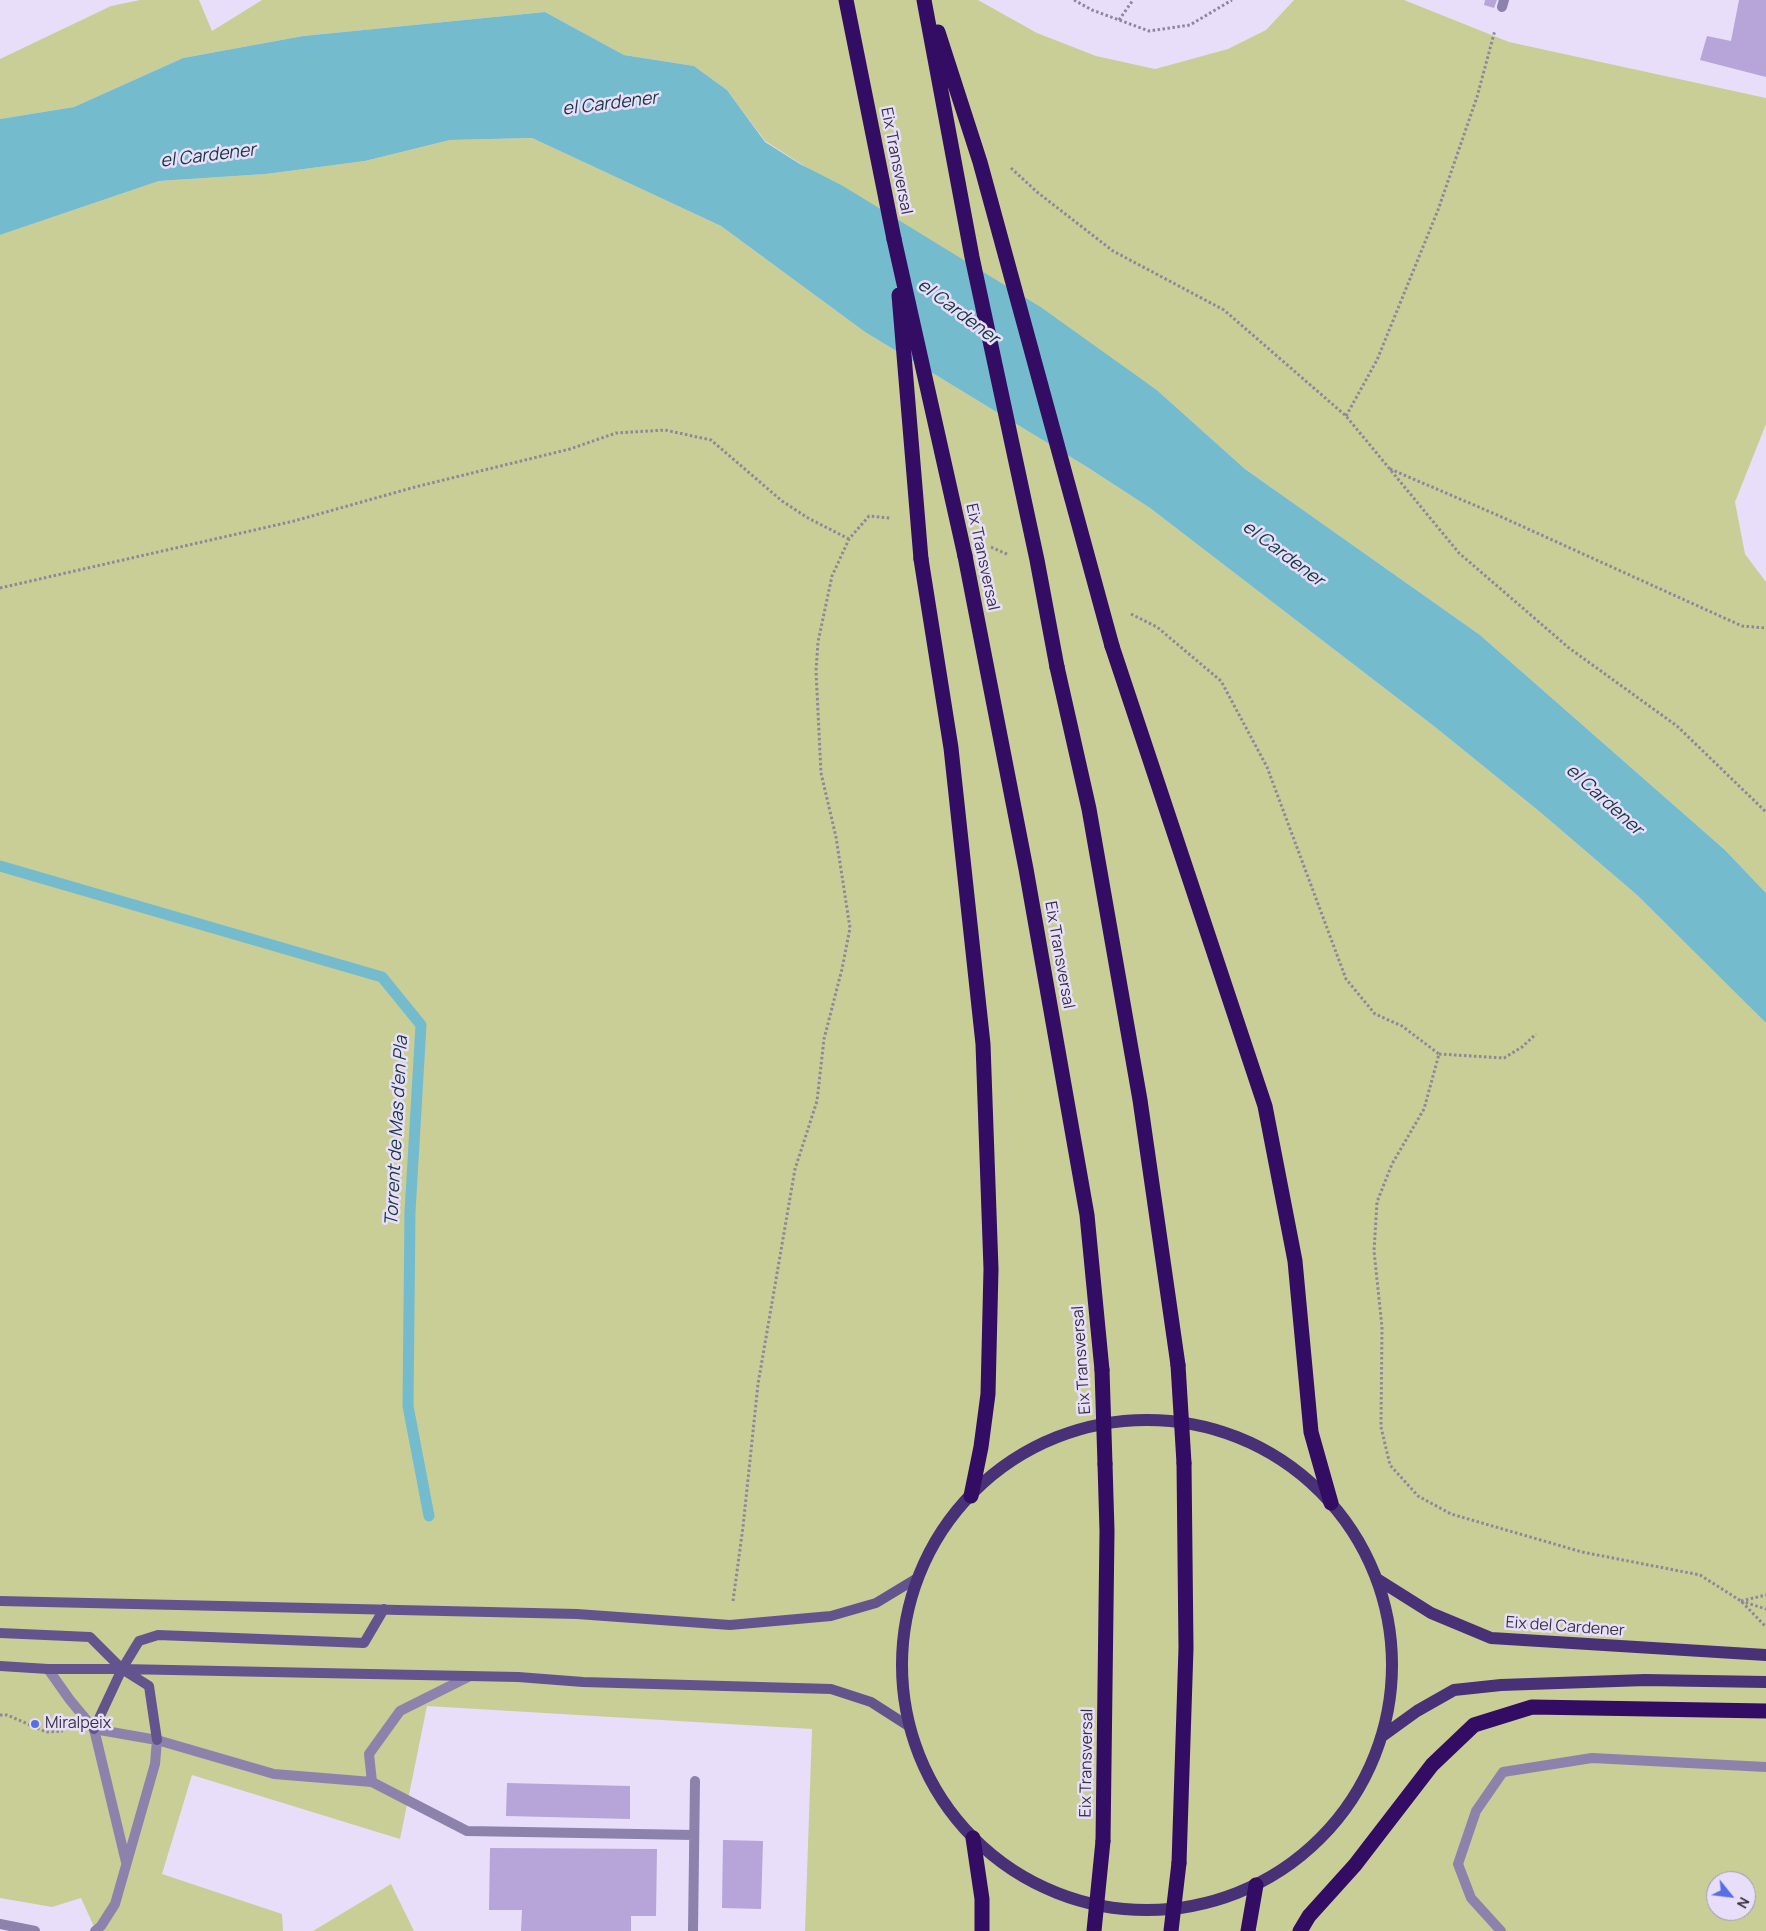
<!DOCTYPE html>
<style>
body{margin:0}
#map{position:relative;width:1766px;height:1931px;overflow:hidden;background:#e8defa;font-family:Manrope,sans-serif}
canvas{display:block}
.north{position:absolute;left:1706px;top:1871px;width:50px;height:50px;box-sizing:border-box;background:#e8defa;border:1px solid #a19ab0;border-radius:50%;rotate:119deg;font-size:14px;font-weight:700;line-height:20px;text-align:center;color:#373340}
.north::after{content:'';display:block;margin:auto;width:18px;height:22px;background:#566fe5;clip-path:polygon(50% 0,100% 100%,50% 72%,0 100%)}
</style>
<div id="map">
<canvas width="1766" height="1931"></canvas>
<div class="north">N</div>
</div>
<script>
const ctx = document.querySelector('canvas').getContext('2d');
ctx.lineJoin = 'round';
function paint(path, color) { ctx.fillStyle = color; ctx.fill(path, 'evenodd'); }
const toPath = rows => new Path2D(rows.map(r => 'M' + r).join(''));
function trace(path, color, width, dash) { ctx.strokeStyle = color; ctx.lineWidth = width; ctx.lineCap = dash ? 'butt' : 'round'; ctx.setLineDash(dash || []); ctx.stroke(path); }
function drawText(font, color, halo, rows, align = 'center') {
  ctx.font = font + ' Manrope,sans-serif'; ctx.lineWidth = 5; ctx.setLineDash([]); ctx.textBaseline = 'middle'; ctx.strokeStyle = halo; ctx.fillStyle = color; for (const [text, x, y, turn = 0] of rows) {
    ctx.save(); ctx.translate(x, y); ctx.rotate((+turn || 0) * Math.PI / 180); ctx.textAlign = isNaN(turn) ? turn : align; if (halo) ctx.strokeText(text, 0, 0); ctx.fillText(text, 0, 0); ctx.restore();
  }
}
const green = toPath([
 [140,0,199,0,212,31,262,0,978,0,1037,33,1096,56,1155,69,1228,49,1266,30,1294,0,1404,0,1509,42,1766,98,1766,424,1735,502,1745,554,1766,582,1766,893,1725,850,1480,635,1245,469,1158,391,765,141,727,90,694,66,624,55,545,12,303,36,183,58,74,107,0,119,0,59,111,6],
 [532,138,721,226,865,332,1087,467,1150,508,1435,727,1540,812,1637,895,1766,1023,1766,1931,805,1931,812,1729,427,1706,400,1839,192,1775,162,1874,282,1914,283,1931,96,1931,81,1898,52,1907,0,1898,0,235,159,181,266,174,365,161,450,140],
 [1716,1881,1746,1881,1746,1911,1716,1911],
 [391,1884,414,1931,313,1931]
]);
const water = toPath([
 [545,12,624,55,694,66,727,90,765,142,800,164,843,186,1042,308,1158,391,1245,469,1480,635,1725,850,1766,893,1766,1023,1637,895,1540,812,1435,727,1150,508,1087,467,865,332,721,226,532,138,450,140,365,161,266,174,159,181,0,235,0,119,74,107,183,58,303,36]
]);
const stream = toPath([
 [0,866,382,977,421,1025,410,1212,408,1406,429,1516]
]);
const building = toPath([
 [1485,0,1497,0,1494,8,1484,5],
 [1739,0,1766,0,1766,77,1700,60,1707,36,1731,41],
 [507,1783,630,1786,630,1819,506,1816],
 [723,1840,763,1841,761,1909,722,1908],
 [490,1848,657,1849,656,1916,631,1916,631,1931,521,1931,522,1910,489,1910]
]);
const path = toPath([
 [1074,0,1092,10,1149,31,1190,25,1232,0],
 [1119,20,1133,0],
 [1011,168,1037,192,1113,251,1224,310,1346,416,1459,553,1569,648,1677,726,1766,812],
 [1346,416,1377,360,1438,210,1477,97,1495,30],
 [1390,469,1495,514,1742,626,1766,628],
 [991,547,1009,555],
 [0,588,294,521,415,487,570,449,616,433,665,430,711,440,782,501,808,518,849,539],
 [1131,614,1157,627,1221,681,1267,767,1346,979,1375,1014,1402,1026,1439,1054,1424,1109,1392,1164,1377,1202,1374,1251,1382,1327,1381,1427,1390,1465,1418,1496,1451,1514,1582,1552,1700,1575,1741,1601,1766,1627],
 [1439,1054,1504,1058,1522,1047,1536,1034],
 [733,1601,743,1527,758,1384,795,1169,817,1101,824,1039,842,969,850,928,836,837,821,773,816,671,818,642,832,576,849,539,869,516,890,518],
 [1741,1601,1766,1609],
 [1741,1601,1766,1595],
 [0,1715,7,1715,46,1732,63,1731]
]);
const service = toPath([
 [94,1729,157,1740,274,1774,372,1782,467,1831,694,1835],
 [372,1782,369,1754,400,1711,468,1677],
 [693,1931,695,1781],
 [1501,1931,1471,1898,1458,1864,1476,1811,1503,1772,1592,1758,1766,1767]
]);
const minor = toPath([
 [1502,7,1504,0],
 [48,1669,70,1700,94,1729,126,1862],
 [0,1924,35,1931],
 [95,1931,101,1926,115,1904,155,1764,157,1740]
]);
const secondary = toPath([
 [0,1601,577,1614,730,1625,831,1616,876,1603,919,1577],
 [0,1633,90,1637,122,1669,149,1686,157,1740],
 [0,1666,48,1669,122,1669,518,1677,583,1682,831,1689,871,1702,910,1727],
 [94,1729,122,1669,139,1641,158,1635,364,1643,384,1609]
]);
const primary = toPath([
 '902 1665a245 245 0 1 1 490 0a245 245 0 1 1-490 0Z',
 [1377,1579,1431,1613,1491,1638,1766,1655],
 [1381,1737,1417,1711,1454,1690,1501,1685,1645,1680,1766,1682]
]);
const motorway = toPath([
 [846,0,894,239],
 [965,556,1026,869,1087,1215,1102,1370],
 [921,559,951,748,983,1044,991,1269,988,1394,981,1447,971,1496],
 [1112,646,1265,1106,1295,1261,1311,1432,1331,1503],
 [1057,667,1089,809,1140,1100,1178,1365],
 [973,1838,982,1899,982,1931],
 [1103,1841,1107,1531,1105,1464],
 [1179,1863,1186,1648,1184,1463],
 [1248,1931,1256,1885],
 [1300,1931,1309,1916,1355,1865,1432,1765,1474,1725,1532,1707,1766,1711]
]);
const motorwayBridge = toPath([
 [924,0,972,257,1037,560,1057,667],
 [938,32,980,162,1112,646],
 [894,239,965,556],
 [899,295,921,559],
 [1178,1365,1184,1463],
 [1102,1370,1105,1464],
 [1094,1931,1103,1841],
 [1171,1931,1179,1863]
]);
const markers = [
 [35,1724,5,"#566fe5"]
];
const streetNames = [
 ["Eix Transversal",896,161,79],
 ["Eix Transversal",982,557,78],
 ["Eix Transversal",1059,955,80],
 ["Eix Transversal",1082,1360,-94],
 ["Eix del Cardener",1565,1627,4],
 ["Eix Transversal",1087,1763,-89]
];
const poiNames = [
 ["Miralpeix",45,1724]
];
const waterNames = [
 ["el Cardener",610,104,-7],
 ["el Cardener",208,156,-7],
 ["el Cardener",958,312,37],
 ["el Cardener",1283,554,37],
 ["el Cardener",1604,800,42],
 ["Torrent de Mas d'en Pla",397,1131,-87]
];
paint(green, '#c9ce97');
paint(water, '#74bbce');
trace(stream, '#74bbce', 11);
paint(building, '#b7a4d8');
trace(path, '#8e879c', 3, [2.5, 2.5]);
trace(service, '#8c82ab', 10);
trace(minor, '#8c82ab', 10);
trace(secondary, '#64548e', 10);
trace(primary, '#483177', 12);
trace(motorway, '#320d63', 15);
trace(motorwayBridge, '#320d63', 15);
for (const [x, y, r, color] of markers) { const dot = new Path2D(); dot.arc(x, y, r, 0, 2 * Math.PI); ctx.fillStyle = color; ctx.fill(dot); trace(dot, '#e8defa', 2); }
drawText('16px', '#373340', '#e8defa', streetNames);
drawText('16px', '#373340', '#e8defa', poiNames, 'left');
drawText('italic 18px', '#163941', '#e8defa', waterNames);
</script>
